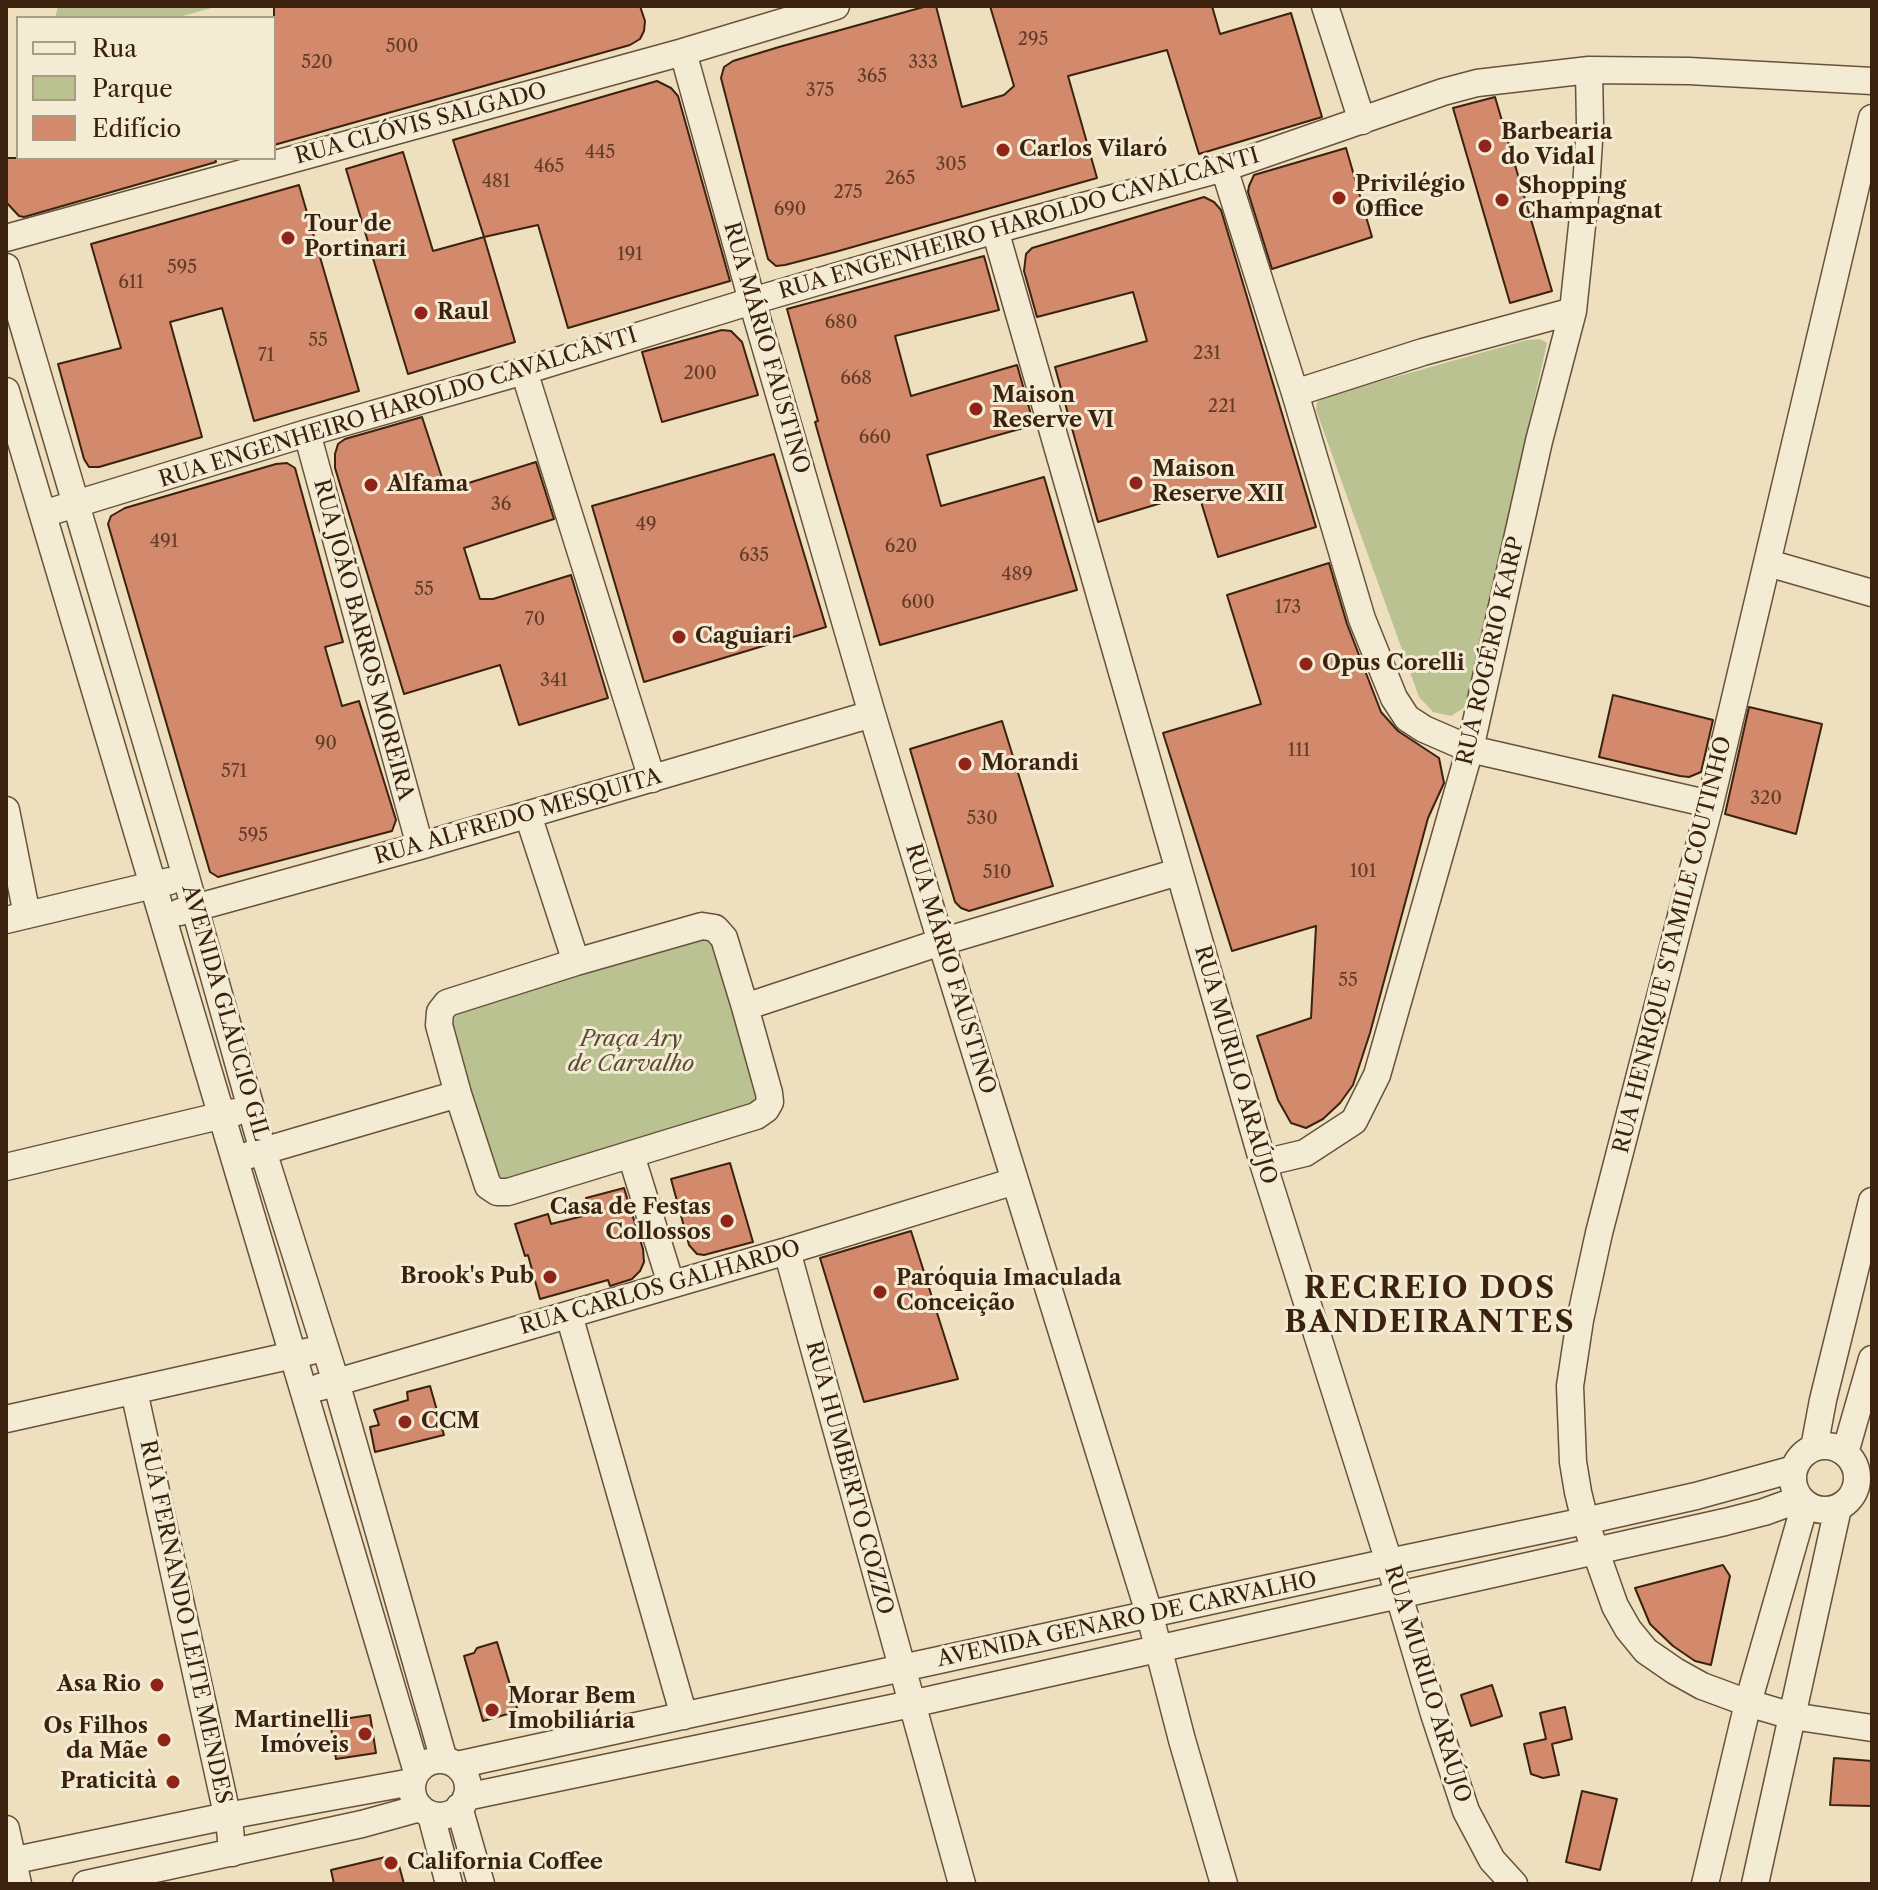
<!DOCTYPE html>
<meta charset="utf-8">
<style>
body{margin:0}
#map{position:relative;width:1878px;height:1890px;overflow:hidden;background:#eee0bf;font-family:"Libre Caslon Text",serif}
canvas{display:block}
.frame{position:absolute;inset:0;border:8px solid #3b220e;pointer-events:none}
.legend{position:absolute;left:16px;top:16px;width:260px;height:144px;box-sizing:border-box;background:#f4ebd5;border:2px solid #aa9b85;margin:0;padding:10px 14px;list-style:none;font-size:24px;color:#3b220e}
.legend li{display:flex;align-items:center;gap:16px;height:40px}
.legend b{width:40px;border:2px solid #aa9b85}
</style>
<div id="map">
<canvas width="1878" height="1890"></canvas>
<div class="frame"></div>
<ul class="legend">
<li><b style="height:10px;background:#f4ebd5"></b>Rua</li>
<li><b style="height:22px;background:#bac291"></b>Parque</li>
<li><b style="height:22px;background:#d2896c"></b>Edifício</li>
</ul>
</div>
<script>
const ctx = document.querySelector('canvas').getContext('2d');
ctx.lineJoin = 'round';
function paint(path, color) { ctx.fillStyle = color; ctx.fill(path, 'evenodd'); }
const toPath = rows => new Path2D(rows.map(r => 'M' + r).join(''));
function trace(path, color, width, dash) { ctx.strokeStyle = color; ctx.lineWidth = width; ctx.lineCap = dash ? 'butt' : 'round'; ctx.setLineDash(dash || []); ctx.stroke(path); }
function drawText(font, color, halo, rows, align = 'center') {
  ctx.font = font + ' "Libre Caslon Text",serif'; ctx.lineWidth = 6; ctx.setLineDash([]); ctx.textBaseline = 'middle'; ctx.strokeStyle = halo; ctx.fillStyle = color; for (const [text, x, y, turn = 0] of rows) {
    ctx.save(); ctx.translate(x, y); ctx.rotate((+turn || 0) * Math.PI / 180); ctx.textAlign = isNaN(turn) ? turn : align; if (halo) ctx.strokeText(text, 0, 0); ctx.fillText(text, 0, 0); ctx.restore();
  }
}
const green = toPath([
 [58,6,218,6,176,18,55,18],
 [1540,339,1547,343,1465,707,1451,716,1433,712,1419,697,1316,410,1317,402,1327,396,1527,340],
 [693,939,706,940,714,947,757,1088,756,1102,750,1110,515,1181,501,1180,493,1173,451,1031,454,1019,458,1013]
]);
const building = toPath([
 [274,6,640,6,645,21,644,31,640,39,630,45,274,145,274,6],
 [927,6,936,6,962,107,1004,95,1014,86,990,6,1212,6,1220,34,1291,13,1322,117,1199,154,1167,50,1068,76,1097,178,835,252,785,265,776,266,768,259,721,78,724,67,733,61,779,47,927,6],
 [657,81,671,88,678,96,730,281,568,328,538,225,484,237,453,140,657,81],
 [1495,97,1552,291,1510,303,1453,108,1495,97],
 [1346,148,1372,237,1272,269,1248,192,1249,186,1254,175,1346,148],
 [403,152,433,251,484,237,515,342,408,374,346,169,403,152],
 [6,158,215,158,216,162,24,217,19,216,6,202,6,158],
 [299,185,359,391,254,421,222,308,170,322,202,437,99,467,89,467,84,459,58,364,121,348,91,244,299,185],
 [1204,197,1214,202,1221,210,1316,527,1218,557,1198,492,1098,522,1055,367,1147,341,1133,292,1037,317,1024,271,1026,254,1032,248,1204,197],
 [984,256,999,310,895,336,911,396,1017,365,1034,425,927,455,941,506,1044,477,1077,590,880,645,828,468,815,422,818,421,787,309,984,256],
 [722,330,731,331,742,342,758,395,662,422,642,352,722,330],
 [422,417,446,490,536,462,554,519,464,548,480,599,493,599,571,575,608,698,519,725,500,665,404,694,335,468,335,454,338,444,345,439,422,417],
 [774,454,826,627,644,682,592,506,774,454],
 [287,463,295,468,343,642,325,647,342,706,359,701,396,820,392,831,218,877,210,872,108,524,111,516,125,508,276,464,287,463],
 [1329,563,1347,624,1381,712,1398,731,1439,758,1444,783,1428,818,1370,1033,1353,1085,1340,1103,1323,1119,1306,1128,1291,1123,1278,1100,1257,1036,1311,1018,1316,926,1232,951,1163,733,1261,704,1227,595,1329,563],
 [1613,695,1713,720,1701,772,1689,777,1680,776,1599,757,1613,695],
 [1749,707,1822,724,1796,834,1725,814,1749,707],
 [1002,721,1053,886,969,911,961,908,955,902,910,749,1002,721],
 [730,1163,753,1242,704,1255,697,1254,689,1245,671,1179,730,1163],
 [624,1188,643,1249,644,1262,640,1271,632,1279,610,1286,608,1280,540,1299,528,1255,525,1256,515,1224,548,1214,551,1224,591,1214,586,1198,624,1188],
 [911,1231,958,1379,864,1402,820,1258,911,1231],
 [430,1386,444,1435,375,1452,370,1427,379,1425,374,1410,408,1400,407,1392,430,1386],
 [1723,1565,1730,1576,1711,1665,1695,1661,1673,1646,1650,1624,1635,1588,1723,1565],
 [497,1642,518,1711,483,1721,464,1656,474,1653,477,1648,497,1642],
 [1492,1685,1502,1716,1471,1726,1461,1695,1492,1685],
 [1565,1707,1572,1739,1552,1744,1559,1775,1543,1778,1531,1774,1524,1744,1546,1739,1540,1713,1565,1707],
 [370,1715,376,1753,336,1759,330,1721,370,1715],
 [1834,1758,1872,1761,1872,1806,1830,1805,1834,1758],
 [1582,1791,1617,1799,1600,1870,1566,1862,1582,1791],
 [390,1856,397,1858,404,1884,334,1884,331,1870,390,1856]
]);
const minor = toPath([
 [1325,6,1362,121],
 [683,52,752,301,872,714,941,942,1150,1616,1182,1740,1224,1884],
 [1872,118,1710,804,1599,1233,1580,1320,1570,1386,1573,1462,1578,1492,1585,1521,1615,1606,1628,1629,1646,1651,1675,1671,1702,1686,1748,1703,1792,1716,1872,1728],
 [1224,168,1295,393],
 [995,230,1263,1163,1389,1562,1434,1714,1466,1811,1492,1860,1514,1884],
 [6,238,683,52,836,6],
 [6,267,186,877,263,1151,336,1382,444,1760],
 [1573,311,1423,352,1295,393,1362,619,1394,698,1407,718,1424,729,1470,749,1710,804],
 [524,371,652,779],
 [6,391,417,1772],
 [307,433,420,846],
 [43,514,307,433,524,371,752,301,995,230,1224,168,1443,92,1477,83,1589,70,1689,71,1872,81],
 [1768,563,1872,593],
 [6,810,27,915],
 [528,815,576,962],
 [180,912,420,846,872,714],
 [6,920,170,881],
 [702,926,715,928,724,938,745,1007,769,1093,770,1102,766,1109,756,1116,508,1192,497,1192,488,1186,458,1094,439,1025,440,1012,447,1003,576,962,702,926],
 [745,1007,941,942,1178,872],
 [631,1155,671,1284],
 [246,1156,458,1094],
 [1263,1163,1305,1153,1354,1121,1377,1075,1470,749,1539,441,1573,311,1586,188,1590,125,1589,70],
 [6,1167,236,1112],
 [787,1251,962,1884],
 [569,1315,684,1716],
 [320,1387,787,1251,1015,1181],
 [134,1391,230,1828,232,1853],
 [6,1419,311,1351],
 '1793 1478a32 32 0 1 1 64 0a32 32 0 1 1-64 0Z',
 [1814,1448,1823,1400,1872,1201],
 [1845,1453,1872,1359],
 '412 1788a28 28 0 1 1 56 0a28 28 0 1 1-56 0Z',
 [457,1765,1389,1562,1585,1521,1696,1496,1794,1469],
 [466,1797,911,1704,1725,1522,1764,1512,1800,1499],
 [459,1807,481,1884],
 [431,1815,449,1884],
 [6,1829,18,1884],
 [6,1862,227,1816,412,1782],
 [86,1884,362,1824,420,1808],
 [1705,1884,1748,1703,1805,1504],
 [1755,1884,1838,1508]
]);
const markers = [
 [1485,146,8,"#8f2418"],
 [1003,150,8,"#8f2418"],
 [1339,198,8,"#8f2418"],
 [1502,200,8,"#8f2418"],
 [288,238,8,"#8f2418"],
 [421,313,8,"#8f2418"],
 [976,409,8,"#8f2418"],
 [1136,483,8,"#8f2418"],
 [371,485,8,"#8f2418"],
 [679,637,8,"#8f2418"],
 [1306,664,8,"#8f2418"],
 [965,764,8,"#8f2418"],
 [727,1221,8,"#8f2418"],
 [550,1277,8,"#8f2418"],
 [880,1292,8,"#8f2418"],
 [405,1422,8,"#8f2418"],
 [157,1685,8,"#8f2418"],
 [492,1710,8,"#8f2418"],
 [365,1734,8,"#8f2418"],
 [164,1740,8,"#8f2418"],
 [173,1782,8,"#8f2418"],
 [391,1863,8,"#8f2418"]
];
const numberNames = [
 ["295",1033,40],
 ["500",402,47],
 ["520",317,63],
 ["333",923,63],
 ["365",872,77],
 ["375",820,91],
 ["445",600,153],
 ["305",951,165],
 ["465",549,167],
 ["265",900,179],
 ["481",496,182],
 ["275",848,193],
 ["690",790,210],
 ["191",630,255],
 ["595",182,268],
 ["611",131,283],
 ["680",841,323],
 ["55",318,341],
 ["231",1207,354],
 ["71",266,356],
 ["200",700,374],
 ["668",856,379],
 ["221",1222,407],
 ["660",875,438],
 ["36",501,505],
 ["49",646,525],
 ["491",164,542],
 ["620",901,547],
 ["635",754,556],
 ["489",1017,575],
 ["55",424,590],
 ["600",918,603],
 ["173",1288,608],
 ["70",535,620],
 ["341",554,681],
 ["90",326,744],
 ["111",1299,751],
 ["571",234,772],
 ["320",1766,799],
 ["530",982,819],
 ["595",253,836],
 ["101",1363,872],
 ["510",997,873],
 ["55",1348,981]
];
const streetNames = [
 ["RUA CLÓVIS SALGADO",421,124,-15],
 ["RUA ENGENHEIRO HAROLDO CAVALCÂNTI",1019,224,-16],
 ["RUA MÁRIO FAUSTINO",766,348,74],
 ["RUA ENGENHEIRO HAROLDO CAVALCÂNTI",398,408,-17],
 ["RUA JOÃO BARROS MOREIRA",363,640,75],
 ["RUA ROGÉRIO KARP",1491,651,-77],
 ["RUA ALFREDO MESQUITA",518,817,-16],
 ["RUA HENRIQUE STAMILE COUTINHO",1673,945,-76],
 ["RUA MÁRIO FAUSTINO",950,969,73],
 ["AVENIDA GLÁUCIO GIL",225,1013,74],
 ["RUA MURILO ARAÚJO",1235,1065,74],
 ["RUA CARLOS GALHARDO",660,1288,-16],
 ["RUA HUMBERTO COZZO",849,1478,75],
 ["AVENIDA GENARO DE CARVALHO",1127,1620,-12],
 ["RUA FERNANDO LEITE MENDES",185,1622,78],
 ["RUA MURILO ARAÚJO",1427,1684,73]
];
const poiNames = [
 ["Barbearia",1501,133],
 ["do Vidal",1501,158],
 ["Carlos Vilaró",1019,150],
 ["Privilégio",1355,185],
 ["Office",1355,210],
 ["Shopping",1518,187],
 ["Champagnat",1518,212],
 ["Tour de",304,225],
 ["Portinari",304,250],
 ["Raul",437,313],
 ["Maison",992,396],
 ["Reserve VI",992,421],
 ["Maison",1152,470],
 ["Reserve XII",1152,495],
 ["Alfama",387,485],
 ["Caguiari",695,637],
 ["Opus Corelli",1322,664],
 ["Morandi",981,764],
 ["Casa de Festas",711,1208,"right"],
 ["Collossos",711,1233,"right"],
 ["Brook's Pub",534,1277,"right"],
 ["Paróquia Imaculada",896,1279],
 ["Conceição",896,1304],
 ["CCM",421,1422],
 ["Asa Rio",141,1685,"right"],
 ["Morar Bem",508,1697],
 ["Imobiliária",508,1722],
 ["Martinelli",349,1721,"right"],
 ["Imóveis",349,1746,"right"],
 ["Os Filhos",148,1727,"right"],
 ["da Mãe",148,1752,"right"],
 ["Praticità",157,1782,"right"],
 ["California Coffee",407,1863]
];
const parkNames = [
 ["Praça Ary",631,1040],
 ["de Carvalho",631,1065]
];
const districtNames = [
 ["RECREIO DOS",1430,1289],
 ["BANDEIRANTES",1430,1323]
];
paint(green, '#bac291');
paint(building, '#d2896c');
trace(building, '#3b220e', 2);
trace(minor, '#68523a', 29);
trace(minor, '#f4ebd5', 26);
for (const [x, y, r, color] of markers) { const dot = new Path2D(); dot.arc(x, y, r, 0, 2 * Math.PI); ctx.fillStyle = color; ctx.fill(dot); trace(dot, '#f4ebd5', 3); }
drawText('18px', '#613c26', null, numberNames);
drawText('22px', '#3b220e', '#f4ebd5', streetNames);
drawText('bold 22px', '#3b220e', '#f4ebd5', poiNames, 'left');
drawText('italic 22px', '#5b4a2f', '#f4ebd5', parkNames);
ctx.letterSpacing = '2px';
drawText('bold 30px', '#3b220e', '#f4ebd5', districtNames);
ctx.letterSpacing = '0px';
</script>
